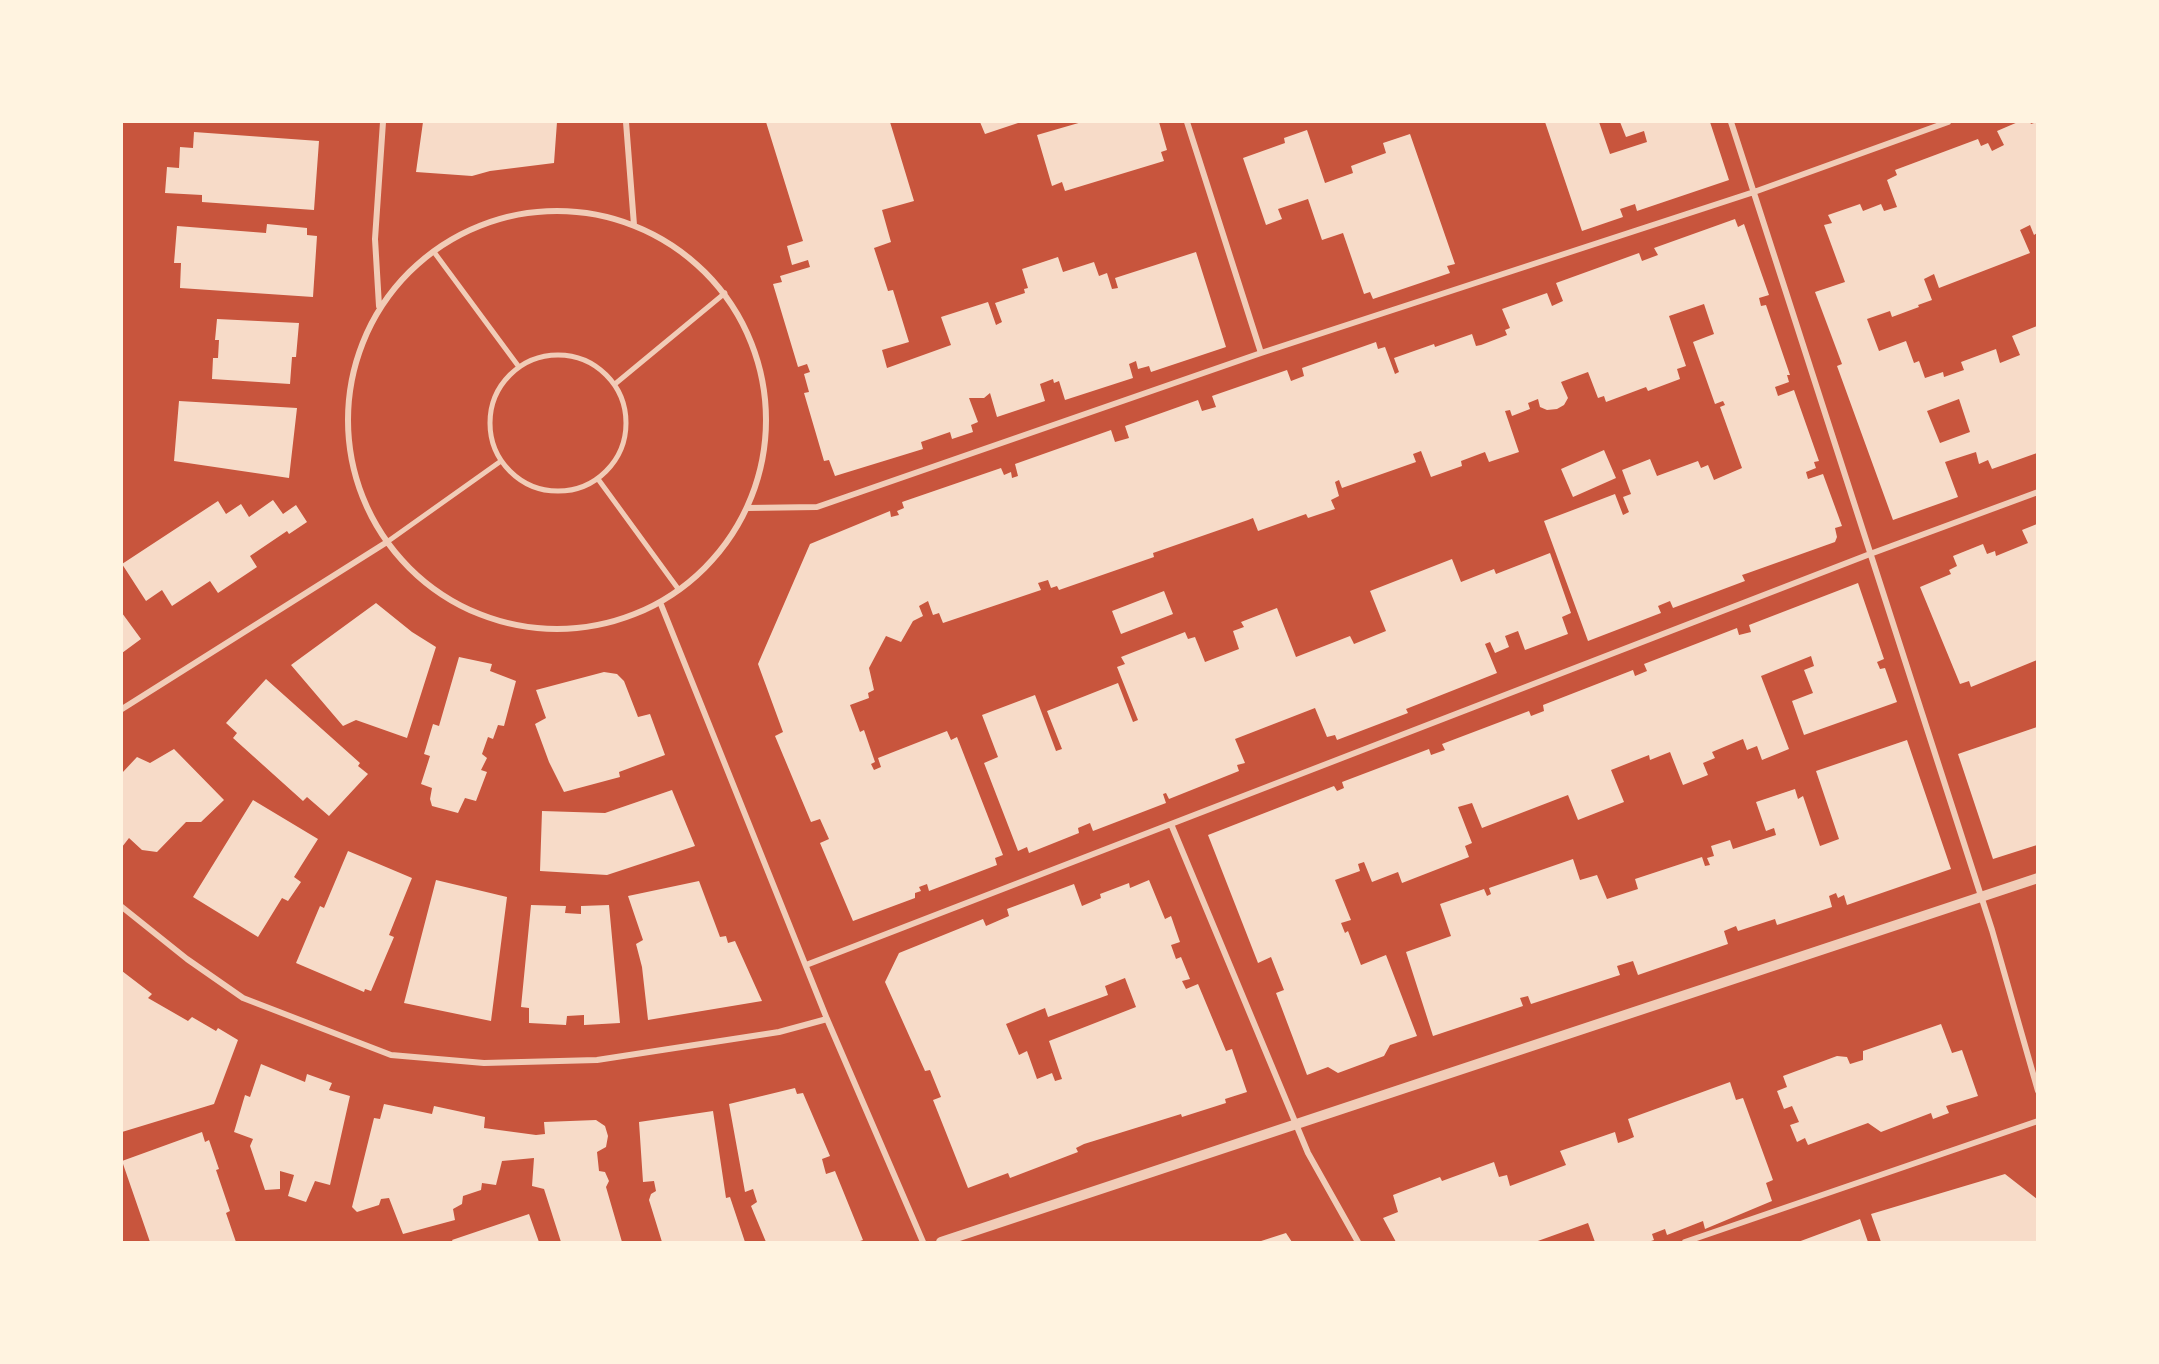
<!DOCTYPE html>
<style>
body{margin:0}
#map{position:relative;width:2159px;height:1364px;overflow:hidden;background:#c8553d;font-family:"Open Sans",sans-serif}
canvas{display:block}
.frame{position:absolute;inset:0;border:123px solid #fff3e0;pointer-events:none}
</style>
<div id="map">
<canvas width="2159" height="1364"></canvas>
<div class="frame"></div>
</div>
<script>
const ctx = document.querySelector('canvas').getContext('2d');
ctx.lineJoin = 'round';
function paint(path, color) { ctx.fillStyle = color; ctx.fill(path, 'evenodd'); }
const toPath = rows => new Path2D(rows.map(r => 'M' + r).join(''));
function trace(path, color, width, dash) { ctx.strokeStyle = color; ctx.lineWidth = width; ctx.lineCap = dash ? 'butt' : 'round'; ctx.setLineDash(dash || []); ctx.stroke(path); }
const building = toPath([
 [423,122,557,122,554,163,490,171,472,176,416,172],
 [766,122,890,122,914,201,882,210,891,242,874,248,888,291,893,290,909,342,882,350,887,368,951,345,941,317,988,302,996,325,1002,322,995,303,1025,293,1024,289,1028,288,1022,269,1058,257,1063,272,1094,262,1099,276,1107,273,1112,289,1118,288,1115,278,1196,252,1226,347,1151,372,1149,366,1138,369,1136,361,1129,364,1133,378,1065,400,1059,381,1054,383,1053,379,1040,384,1045,401,997,417,990,393,984,398,969,398,978,422,971,425,973,432,952,439,950,432,921,442,923,449,835,476,829,460,824,461,804,393,809,392,804,374,810,372,807,364,798,367,773,284,782,282,780,276,810,267,808,260,792,265,787,246,803,241],
 [980,122,1021,122,985,134],
 [1082,122,1159,122,1167,150,1161,152,1164,161,1065,191,1062,182,1052,186,1037,135],
 [1545,122,1599,122,1610,154,1647,142,1644,131,1626,137,1620,122,1710,122,1729,180,1637,211,1635,204,1620,209,1623,217,1582,231],
 [2018,122,2030,122,2031,124,2037,122,2037,233,2034,235,2030,225,2020,230,2030,253,1939,288,1934,274,1924,279,1932,300,1918,305,1919,307,1892,317,1890,311,1867,319,1879,351,1906,341,1914,363,1919,361,1925,378,1943,372,1944,377,1964,370,1961,362,1996,349,2000,363,2020,355,2012,336,2037,326,2037,453,1992,469,1988,460,1979,464,1976,452,1945,462,1958,497,1893,520,1837,366,1842,364,1815,292,1845,282,1824,225,1832,223,1828,215,1860,204,1863,211,1881,204,1884,211,1897,207,1887,180,1897,175,1895,170,1978,139,1981,146,1988,143,1992,151,2004,145,1997,131],
 [1959,399,1970,432,1940,443,1927,411],
 [1307,130,1325,183,1353,173,1351,166,1386,153,1383,143,1410,134,1455,264,1447,266,1450,273,1373,299,1370,292,1364,294,1343,233,1322,240,1308,199,1278,209,1282,219,1266,225,1243,158,1285,143,1284,138],
 [194,132,319,141,314,210,202,202,202,195,165,193,167,167,179,168,180,147,193,148],
 [1735,219,1738,227,1744,224,1769,295,1759,298,1761,306,1766,305,1790,375,1787,375,1789,382,1775,387,1778,396,1794,390,1819,461,1814,462,1816,468,1806,472,1808,479,1823,474,1842,526,1835,528,1837,537,1835,542,1748,573,1742,575,1745,581,1673,608,1670,601,1658,606,1661,613,1588,641,1544,521,1615,494,1623,515,1629,512,1623,497,1631,494,1622,470,1650,459,1657,476,1698,461,1701,468,1708,465,1714,480,1742,468,1720,407,1725,405,1723,401,1715,404,1693,342,1714,334,1704,304,1669,316,1686,366,1677,369,1680,379,1648,391,1646,387,1606,402,1604,396,1598,398,1588,372,1561,382,1568,398,1564,405,1557,409,1547,410,1540,407,1538,399,1528,403,1530,409,1512,416,1510,410,1505,411,1519,452,1489,462,1485,452,1461,461,1462,466,1431,477,1421,451,1413,454,1416,462,1342,488,1339,480,1335,482,1339,496,1331,500,1335,509,1308,518,1306,514,1258,531,1253,518,1248,520,1153,553,1154,557,1059,590,1057,586,1051,588,1048,580,1038,583,1041,590,943,623,939,613,933,615,928,601,919,606,923,616,913,621,901,642,886,636,869,668,874,690,868,693,869,698,850,705,860,732,864,730,875,762,871,764,874,770,881,767,878,758,947,731,951,740,957,737,1003,855,995,858,997,865,929,891,927,884,919,887,921,891,915,893,915,898,853,921,820,843,829,839,820,819,811,822,775,736,783,732,758,664,810,544,890,511,891,517,899,515,897,511,904,508,902,502,1001,468,1004,475,1011,472,1012,478,1018,476,1015,464,1111,430,1115,442,1129,438,1125,426,1198,400,1202,411,1216,407,1212,396,1287,370,1291,381,1304,376,1302,368,1376,342,1378,349,1385,347,1395,374,1399,372,1394,358,1434,344,1435,347,1472,334,1476,346,1481,345,1507,335,1505,330,1510,328,1502,309,1547,293,1552,306,1563,301,1556,283,1639,253,1642,261,1658,255,1654,248],
 [267,224,307,228,307,235,317,236,313,297,180,288,181,263,174,263,177,226,266,233],
 [217,319,299,323,296,357,292,357,290,384,212,379,213,358,218,358,219,340,215,340],
 [179,401,297,408,289,478,174,461],
 [1604,450,1616,478,1573,497,1561,469],
 [273,500,283,514,296,505,307,522,289,534,287,531,250,556,257,567,218,593,210,581,172,606,162,590,146,601,122,564,218,501,226,514,241,504,249,517],
 [2037,524,2037,660,1971,687,1969,681,1960,684,1920,587,1951,574,1949,570,1957,566,1953,556,1983,544,1987,554,1995,551,1996,556,2028,543,2022,530],
 [1550,553,1571,613,1562,617,1568,634,1525,650,1518,631,1505,636,1509,647,1495,653,1490,642,1485,644,1497,673,1406,709,1408,713,1337,740,1335,735,1327,737,1315,708,1235,739,1245,763,1237,765,1239,771,1169,799,1166,793,1163,794,1166,803,1093,831,1090,823,1078,828,1079,833,1029,853,1027,847,1018,851,984,763,998,757,982,715,1035,695,1056,751,1062,749,1047,711,1118,683,1133,722,1138,720,1117,667,1125,664,1121,657,1185,632,1188,639,1195,637,1205,662,1239,649,1233,631,1244,627,1241,622,1277,608,1296,657,1350,636,1354,644,1386,631,1370,591,1452,559,1461,582,1494,569,1496,574],
 [1858,583,1884,659,1877,662,1880,669,1885,668,1897,702,1804,735,1792,701,1813,693,1804,670,1814,666,1811,656,1761,676,1789,749,1762,760,1757,746,1747,750,1743,739,1712,752,1715,758,1703,763,1708,775,1683,785,1670,752,1650,760,1649,755,1611,770,1624,802,1578,820,1568,795,1482,828,1472,803,1458,807,1472,843,1465,846,1469,857,1402,883,1398,872,1372,882,1364,862,1358,864,1360,871,1335,880,1351,920,1341,923,1345,933,1348,931,1361,965,1386,955,1417,1036,1390,1045,1384,1056,1338,1073,1328,1067,1307,1075,1276,993,1284,990,1271,957,1258,963,1208,835,1334,786,1337,791,1344,788,1342,782,1429,749,1431,755,1445,750,1442,744,1529,711,1531,716,1544,711,1543,705,1633,670,1635,676,1647,671,1644,664,1737,628,1739,635,1751,632,1749,625],
 [1164,591,1173,614,1121,634,1112,611],
 [376,603,412,632,436,647,407,738,356,720,343,726,291,665],
 [122,613,141,639,122,653],
 [459,657,492,664,490,671,516,681,504,726,498,725,493,739,488,737,482,754,487,758,481,770,487,772,476,801,465,798,458,813,432,806,430,799,432,788,421,784,430,756,424,754,433,724,439,726],
 [604,672,617,674,624,681,638,717,650,714,665,755,619,772,620,777,564,792,549,762,535,724,546,718,536,690],
 [266,679,360,763,358,766,368,774,329,816,307,797,303,801,233,738,237,733,226,723],
 [2037,727,2037,845,1993,859,1958,754],
 [1907,740,1951,869,1847,905,1844,895,1838,898,1836,893,1829,896,1832,907,1777,925,1775,919,1738,931,1736,926,1724,931,1728,944,1638,975,1633,961,1617,966,1620,975,1531,1004,1528,996,1520,998,1523,1006,1433,1036,1406,952,1451,936,1440,904,1484,889,1487,896,1491,894,1489,888,1573,859,1580,880,1597,875,1607,899,1638,889,1635,879,1702,857,1705,866,1710,865,1707,858,1714,856,1711,846,1730,840,1733,849,1776,835,1774,828,1766,831,1756,802,1795,789,1798,799,1803,796,1820,846,1839,839,1816,771],
 [174,749,224,800,201,822,186,822,157,852,142,850,129,838,122,847,122,773,137,757,150,763],
 [672,790,695,846,607,875,540,871,542,811,605,813],
 [253,800,318,839,294,877,301,882,288,901,282,898,258,937,193,897],
 [348,851,412,878,389,935,394,937,371,991,365,989,364,992,296,963,320,906,324,908],
 [436,880,507,897,491,1021,404,1003],
 [1149,880,1165,919,1171,916,1180,942,1171,945,1176,959,1181,957,1190,979,1182,981,1186,989,1198,984,1226,1051,1232,1049,1247,1092,1225,1099,1226,1103,1182,1117,1181,1114,1084,1144,1076,1148,1078,1152,1010,1178,1008,1173,968,1188,933,1100,941,1097,930,1070,925,1071,885,982,899,953,983,919,986,926,1009,916,1007,909,1074,884,1082,906,1101,898,1100,894,1129,883,1130,888],
 [1125,978,1136,1007,1049,1041,1062,1079,1055,1081,1052,1073,1037,1079,1027,1051,1019,1055,1006,1024,1045,1008,1048,1017,1108,995,1105,986],
 [699,881,720,937,726,936,728,943,735,941,762,1001,648,1020,642,967,636,944,643,940,628,896],
 [531,905,566,906,565,913,581,914,581,906,609,905,620,1023,584,1025,584,1015,567,1016,566,1025,529,1023,529,1008,521,1007],
 [122,971,152,994,148,998,188,1021,192,1017,216,1031,218,1028,238,1040,214,1104,122,1132],
 [1941,1024,1952,1053,1962,1050,1978,1096,1946,1106,1949,1113,1933,1119,1931,1113,1881,1132,1868,1123,1808,1145,1805,1138,1797,1142,1790,1125,1799,1122,1792,1106,1784,1109,1777,1091,1787,1087,1783,1076,1837,1056,1847,1057,1850,1064,1863,1060,1863,1051],
 [261,1064,305,1082,307,1074,332,1083,329,1090,350,1096,330,1185,315,1181,306,1202,288,1196,294,1175,280,1171,280,1189,265,1190,250,1146,253,1139,234,1132,245,1095,250,1097],
 [1730,1082,1736,1100,1743,1098,1773,1180,1766,1183,1772,1201,1705,1229,1703,1221,1667,1235,1665,1229,1652,1234,1654,1240,1648,1242,1595,1242,1588,1223,1535,1242,1396,1242,1383,1218,1398,1212,1393,1195,1440,1177,1442,1181,1494,1162,1499,1177,1507,1175,1510,1186,1566,1165,1560,1151,1615,1132,1618,1143,1627,1140,1634,1137,1628,1119],
 [795,1088,797,1094,803,1093,830,1156,822,1159,826,1174,835,1171,863,1240,857,1242,766,1242,751,1206,757,1202,753,1189,745,1192,729,1104],
 [384,1104,432,1114,434,1106,485,1117,484,1128,536,1135,545,1134,544,1122,596,1120,605,1126,608,1136,606,1147,597,1152,599,1171,605,1172,609,1181,606,1187,622,1242,561,1242,544,1189,532,1186,534,1158,502,1161,496,1185,482,1183,481,1190,463,1196,462,1204,453,1209,455,1220,403,1234,389,1198,381,1199,379,1205,357,1212,352,1207,374,1118,380,1119],
 [713,1111,726,1198,730,1197,745,1242,662,1242,649,1200,651,1194,656,1191,654,1181,643,1182,639,1122],
 [202,1132,205,1142,209,1140,219,1169,216,1170,230,1211,226,1213,236,1242,150,1242,122,1161],
 [2005,1174,2037,1199,2037,1242,1881,1242,1871,1214],
 [529,1214,539,1242,453,1242,452,1240],
 [1860,1219,1868,1242,1798,1242],
 [1286,1233,1292,1242,1258,1242]
]);
const pedestrian = toPath([
 [434,252,519,367],
 '490 423a68 68 0 1 1 136 0a68 68 0 1 1-136 0Z',
 [615,384,725,293],
 [598,479,679,590],
 [387,542,501,461]
]);
const minor = toPath([
 [626,122,634,225],
 [1187,122,1261,353],
 [1731,122,1992,930,2038,1091],
 '348 420a209 209 0 1 1 418 0a209 209 0 1 1-418 0Z',
 [379,306,375,239,383,122],
 [747,508,817,507,1261,353,1754,192,1948,122],
 [660,602,827,1019,923,1242],
 [122,709,387,542],
 [1171,824,1308,1153,1358,1242],
 [122,907,187,959,243,998,391,1055,484,1063,597,1060,779,1032,827,1019],
 [806,965,1870,554,2038,492],
 [1685,1242,2038,1121]
]);
const tertiary = toPath([
 [941,1242,2038,878]
]);
paint(building, '#f7dbc8');
trace(pedestrian, '#f1ccb7', 5);
trace(minor, '#f1ccb7', 6);
trace(tertiary, '#f1ccb7', 10);
</script>
